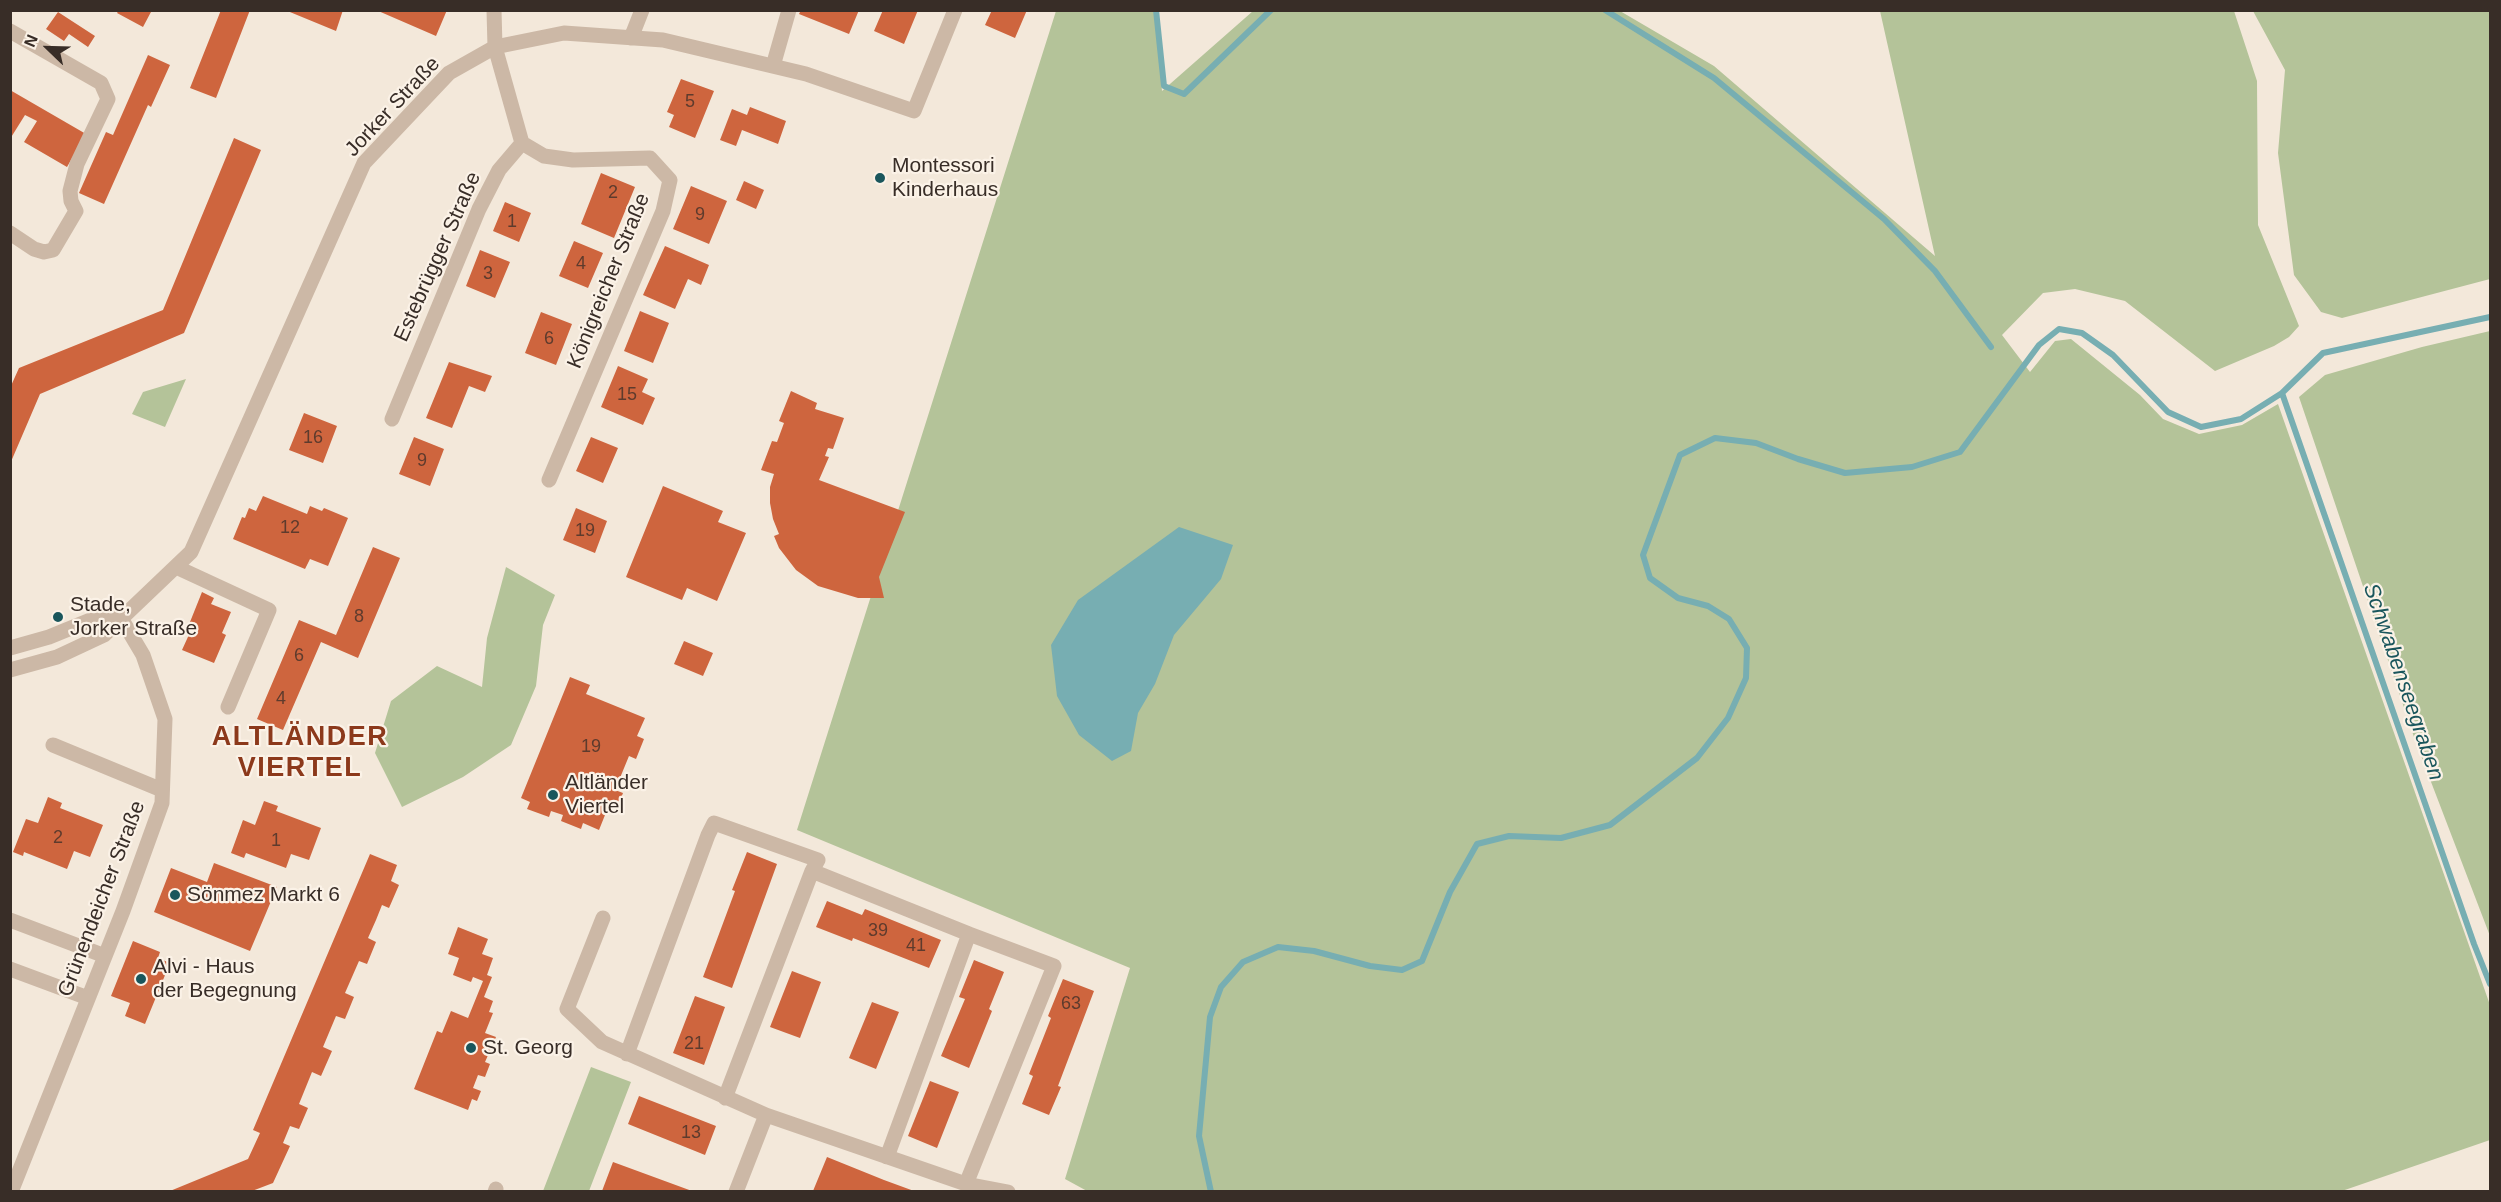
<!DOCTYPE html>
<meta charset="utf-8">
<style>
body{margin:0}
#map{position:relative;width:2501px;height:1202px;overflow:hidden;background:#f3e8da;font-family:Helvetica,sans-serif}
canvas{display:block}
.frame{position:absolute;inset:0;border:12px solid #382d27;pointer-events:none}
.north{position:absolute;left:18px;top:18px;width:60px;height:60px;-webkit-text-stroke:4px #fbf2e7;paint-order:stroke;rotate:293deg;font-size:16px;font-weight:700;line-height:24px;text-align:center;color:#382d27}
.north::after{content:'';display:block;margin:auto;width:21px;height:27px;background:#382d27;clip-path:polygon(50% 0,100% 100%,50% 72%,0 100%)}
</style>
<div id="map">
<canvas width="2501" height="1202"></canvas>
<div class="frame"></div>
<div class="north">N</div>
</div>
<script>
const ctx = document.querySelector('canvas').getContext('2d');
ctx.lineJoin = 'round';
function paint(path, color) { ctx.fillStyle = color; ctx.fill(path, 'evenodd'); }
const toPath = rows => new Path2D(rows.map(r => 'M' + r).join(''));
function trace(path, color, width, dash) { ctx.strokeStyle = color; ctx.lineWidth = width; ctx.lineCap = dash ? 'butt' : 'round'; ctx.setLineDash(dash || []); ctx.stroke(path); }
function drawText(font, color, halo, rows, align = 'center') {
  ctx.font = font + ' Helvetica,sans-serif'; ctx.lineWidth = 4.5; ctx.setLineDash([]); ctx.textBaseline = 'middle'; ctx.strokeStyle = halo; ctx.fillStyle = color; for (const [text, x, y, turn = 0] of rows) {
    ctx.save(); ctx.translate(x, y); ctx.rotate((+turn || 0) * Math.PI / 180); ctx.textAlign = isNaN(turn) ? turn : align; if (halo) ctx.strokeText(text, 0, 0); ctx.fillText(text, 0, 0); ctx.restore();
  }
}
const green = toPath([
 [1056,11,1156,11,1162,91,1253,11,1620,11,1714,66,1935,256,1880,11,2234,11,2257,81,2258,225,2299,326,2289,337,2274,346,2215,371,2125,301,2075,289,2043,293,2002,335,2030,372,2055,341,2071,339,2140,395,2163,419,2199,434,2242,425,2278,404,2490,1005,2490,1140,2339,1192,1087,1191,1065,1179,1130,968,797,830],
 [2253,11,2490,11,2490,279,2342,318,2321,312,2294,275,2278,153,2285,70],
 [2490,331,2490,936,2415,740,2299,397,2325,375,2422,347],
 [186,379,165,427,132,414,143,392],
 [506,567,555,595,543,625,536,686,511,745,463,777,402,807,375,753,391,701,437,666,482,687,487,638],
 [591,1067,631,1082,589,1191,543,1191]
]);
const water = toPath([
 [1179,527,1233,545,1221,579,1174,635,1155,684,1138,713,1131,751,1112,761,1079,735,1057,696,1051,645,1078,600]
]);
const stream = toPath([
 [1156,10,1164,86,1184,94,1271,10],
 [1605,10,1714,78,1884,219,1935,271,1991,347],
 [2282,393,2474,944,2490,984],
 [1211,1192,1199,1136,1210,1017,1221,987,1243,962,1278,947,1314,951,1370,966,1402,970,1422,961,1450,892,1477,844,1509,836,1561,838,1610,825,1697,758,1728,718,1746,678,1747,648,1729,619,1708,606,1678,598,1650,578,1643,555,1680,455,1715,438,1756,443,1798,459,1845,473,1912,467,1960,452,2039,345,2059,329,2082,333,2113,355,2168,412,2201,427,2241,419,2282,393,2323,353,2490,317]
]);
const building = toPath([
 [119,10,152,10,143,27,117,13],
 [221,10,250,10,216,98,190,88],
 [285,10,343,10,336,31],
 [376,10,447,10,436,36],
 [801,10,859,10,849,34,799,14],
 [883,10,918,10,904,44,874,31],
 [992,10,1027,10,1015,38,985,25],
 [58,12,95,36,88,47,69,34,64,41,46,29],
 [148,55,170,65,151,107,148,105,104,204,79,193,106,132,113,135],
 [681,79,714,91,695,138,669,127,674,115,667,112],
 [10,90,86,134,67,167,24,142,37,121,25,115,10,139],
 [750,107,786,121,778,144,742,130,736,146,720,140,732,109,747,115],
 [234,138,261,150,184,333,40,394,10,464,10,388,19,368,163,310],
 [601,173,635,187,614,238,581,224],
 [744,181,764,190,756,209,736,200],
 [691,186,727,201,709,244,673,229],
 [505,202,531,213,519,242,493,231],
 [574,241,603,253,588,288,559,276],
 [665,246,709,265,701,285,688,279,675,309,643,295],
 [480,250,510,262,495,298,466,286],
 [640,311,669,323,653,363,624,351],
 [541,312,572,324,556,365,525,353],
 [449,362,492,376,485,392,469,386,452,428,426,418],
 [618,366,648,379,642,392,655,398,643,425,601,407],
 [791,391,817,403,815,409,844,418,833,449,828,448,825,456,829,457,819,480,905,512,879,577,884,598,858,598,818,586,796,570,779,548,774,536,779,534,773,519,770,503,770,487,774,474,761,470,772,441,777,442,784,423,779,421],
 [304,413,337,426,323,463,289,450],
 [414,437,444,449,430,486,399,474],
 [591,437,618,448,603,483,576,471],
 [663,486,723,511,718,522,746,533,717,601,687,588,682,600,626,577],
 [263,496,307,514,310,506,322,511,324,508,348,518,328,566,310,559,305,569,233,539,242,517,245,518,249,508,256,511],
 [576,508,607,521,595,553,563,540],
 [373,547,400,558,358,658,321,642,283,730,257,719,299,620,336,635],
 [202,592,214,598,211,604,231,612,222,633,226,635,214,663,182,650,192,628,188,627],
 [684,641,713,653,703,676,674,664],
 [570,677,590,685,586,694,645,718,637,736,644,739,636,759,629,756,615,790,623,793,615,813,607,810,599,830,583,823,581,829,561,821,563,815,551,811,549,817,527,809,530,802,521,798],
 [48,797,62,803,60,808,103,825,90,857,74,851,67,869,24,852,23,856,13,852,26,819,38,823],
 [264,801,278,806,276,811,321,828,309,860,291,854,286,868,246,853,244,858,231,853,243,820,255,825],
 [747,852,777,864,732,988,703,977,735,891,732,890],
 [370,854,397,865,391,881,399,885,389,908,382,905,376,920,368,938,376,942,367,964,359,961,345,993,354,997,345,1019,336,1016,323,1047,332,1051,321,1076,312,1072,299,1104,308,1108,299,1129,290,1126,283,1143,290,1146,273,1183,252,1191,170,1191,248,1159,260,1133,253,1130],
 [214,863,277,887,250,951,154,912,171,868,207,882],
 [827,901,862,915,865,909,941,940,929,968,853,938,852,941,816,927],
 [458,927,488,939,482,954,493,958,487,975,492,977,484,997,493,1001,489,1012,493,1013,485,1033,496,1037,485,1062,490,1064,485,1077,478,1075,473,1088,481,1091,477,1101,472,1099,468,1110,414,1089,437,1031,442,1033,451,1011,468,1018,483,981,473,977,471,982,453,975,459,958,448,954],
 [133,941,160,952,158,958,170,963,145,1024,125,1016,130,1003,111,996],
 [974,960,1004,972,989,1009,992,1011,969,1068,941,1056,965,999,959,997],
 [792,971,821,982,800,1038,770,1027],
 [1063,979,1094,991,1058,1086,1061,1087,1049,1115,1022,1104,1033,1076,1029,1074,1051,1018,1048,1016],
 [695,996,725,1007,704,1065,673,1053],
 [872,1002,899,1012,876,1069,849,1058],
 [930,1081,959,1092,937,1148,908,1136],
 [639,1096,716,1126,705,1155,628,1124],
 [827,1157,884,1180,914,1191,813,1191],
 [613,1162,692,1191,602,1191]
]);
const minor = toPath([
 [10,31,101,83,108,99,77,164,70,191,71,201,76,211,53,250,44,252,34,249,10,233],
 [631,38,642,10],
 [773,66,789,10],
 [522,143,544,156,573,160,650,158,670,180,663,211,549,480],
 [392,419,479,209,499,170,522,143,495,47,494,10],
 [176,567,269,610,228,707],
 [10,648,49,637,98,617,121,618],
 [10,670,57,657,104,635,191,552,364,163,449,73,495,47,564,33,663,40,806,74,914,111,955,10],
 [53,745,162,790],
 [603,918,567,1009,602,1042,766,1115],
 [10,920,105,956],
 [10,969,88,998],
 [627,1054,708,835,714,823,818,860,812,871],
 [725,1098,812,871,969,934],
 [887,1157,969,934,1054,966,966,1184],
 [11,1192,123,911,162,803,165,719,143,655,121,618],
 [495,1192,496,1189],
 [736,1192,766,1115,966,1184,1008,1192]
]);
const markers = [
 [880,178,6,"#1a565c"],
 [58,617,6,"#1a565c"],
 [553,795,6,"#1a565c"],
 [175,895,6,"#1a565c"],
 [141,979,6,"#1a565c"],
 [471,1048,6,"#1a565c"]
];
const numberNames = [
 ["5",690,102],
 ["2",613,193],
 ["9",700,215],
 ["1",512,222],
 ["4",581,264],
 ["3",488,274],
 ["6",549,339],
 ["15",627,395],
 ["16",313,438],
 ["9",422,461],
 ["12",290,528],
 ["19",585,531],
 ["8",359,617],
 ["6",299,656],
 ["4",281,699],
 ["19",591,747],
 ["2",58,838],
 ["1",276,841],
 ["39",878,931],
 ["41",916,946],
 ["63",1071,1004],
 ["21",694,1044],
 ["13",691,1133]
];
const streetNames = [
 ["Jorker Straße",393,107,-47],
 ["Estebrügger Straße",438,257,-66],
 ["Königreicher Straße",609,281,-68],
 ["Grünendeicher Straße",102,899,-69]
];
const poiNames = [
 ["Montessori",892,166],
 ["Kinderhaus",892,190],
 ["Stade,",70,605],
 ["Jorker Straße",70,629],
 ["Altländer",565,783],
 ["Viertel",565,807],
 ["Sönmez Markt 6",187,895],
 ["Alvi - Haus",153,967],
 ["der Begegnung",153,991],
 ["St. Georg",483,1048]
];
const waterNames = [
 ["Schwabenseegraben",2403,682,71]
];
const districtNames = [
 ["ALTLÄNDER",300,738],
 ["VIERTEL",300,769]
];
paint(green, '#b4c399');
paint(water, '#77aeb2');
trace(stream, '#77aeb2', 6);
paint(building, '#ce653e');
trace(minor, '#ccb8a6', 15);
for (const [x, y, r, color] of markers) { const dot = new Path2D(); dot.arc(x, y, r, 0, 2 * Math.PI); ctx.fillStyle = color; ctx.fill(dot); trace(dot, '#fbf2e7', 2); }
drawText('18px', '#5e3b2d', null, numberNames);
drawText('21px', '#382d27', '#fbf2e7', streetNames);
drawText('21px', '#382d27', '#fbf2e7', poiNames, 'left');
drawText('italic 22px', '#1a565c', '#fbf2e7', waterNames);
ctx.letterSpacing = '1.5px';
drawText('bold 27px', '#8c391b', '#fbf2e7', districtNames);
ctx.letterSpacing = '0px';
</script>
